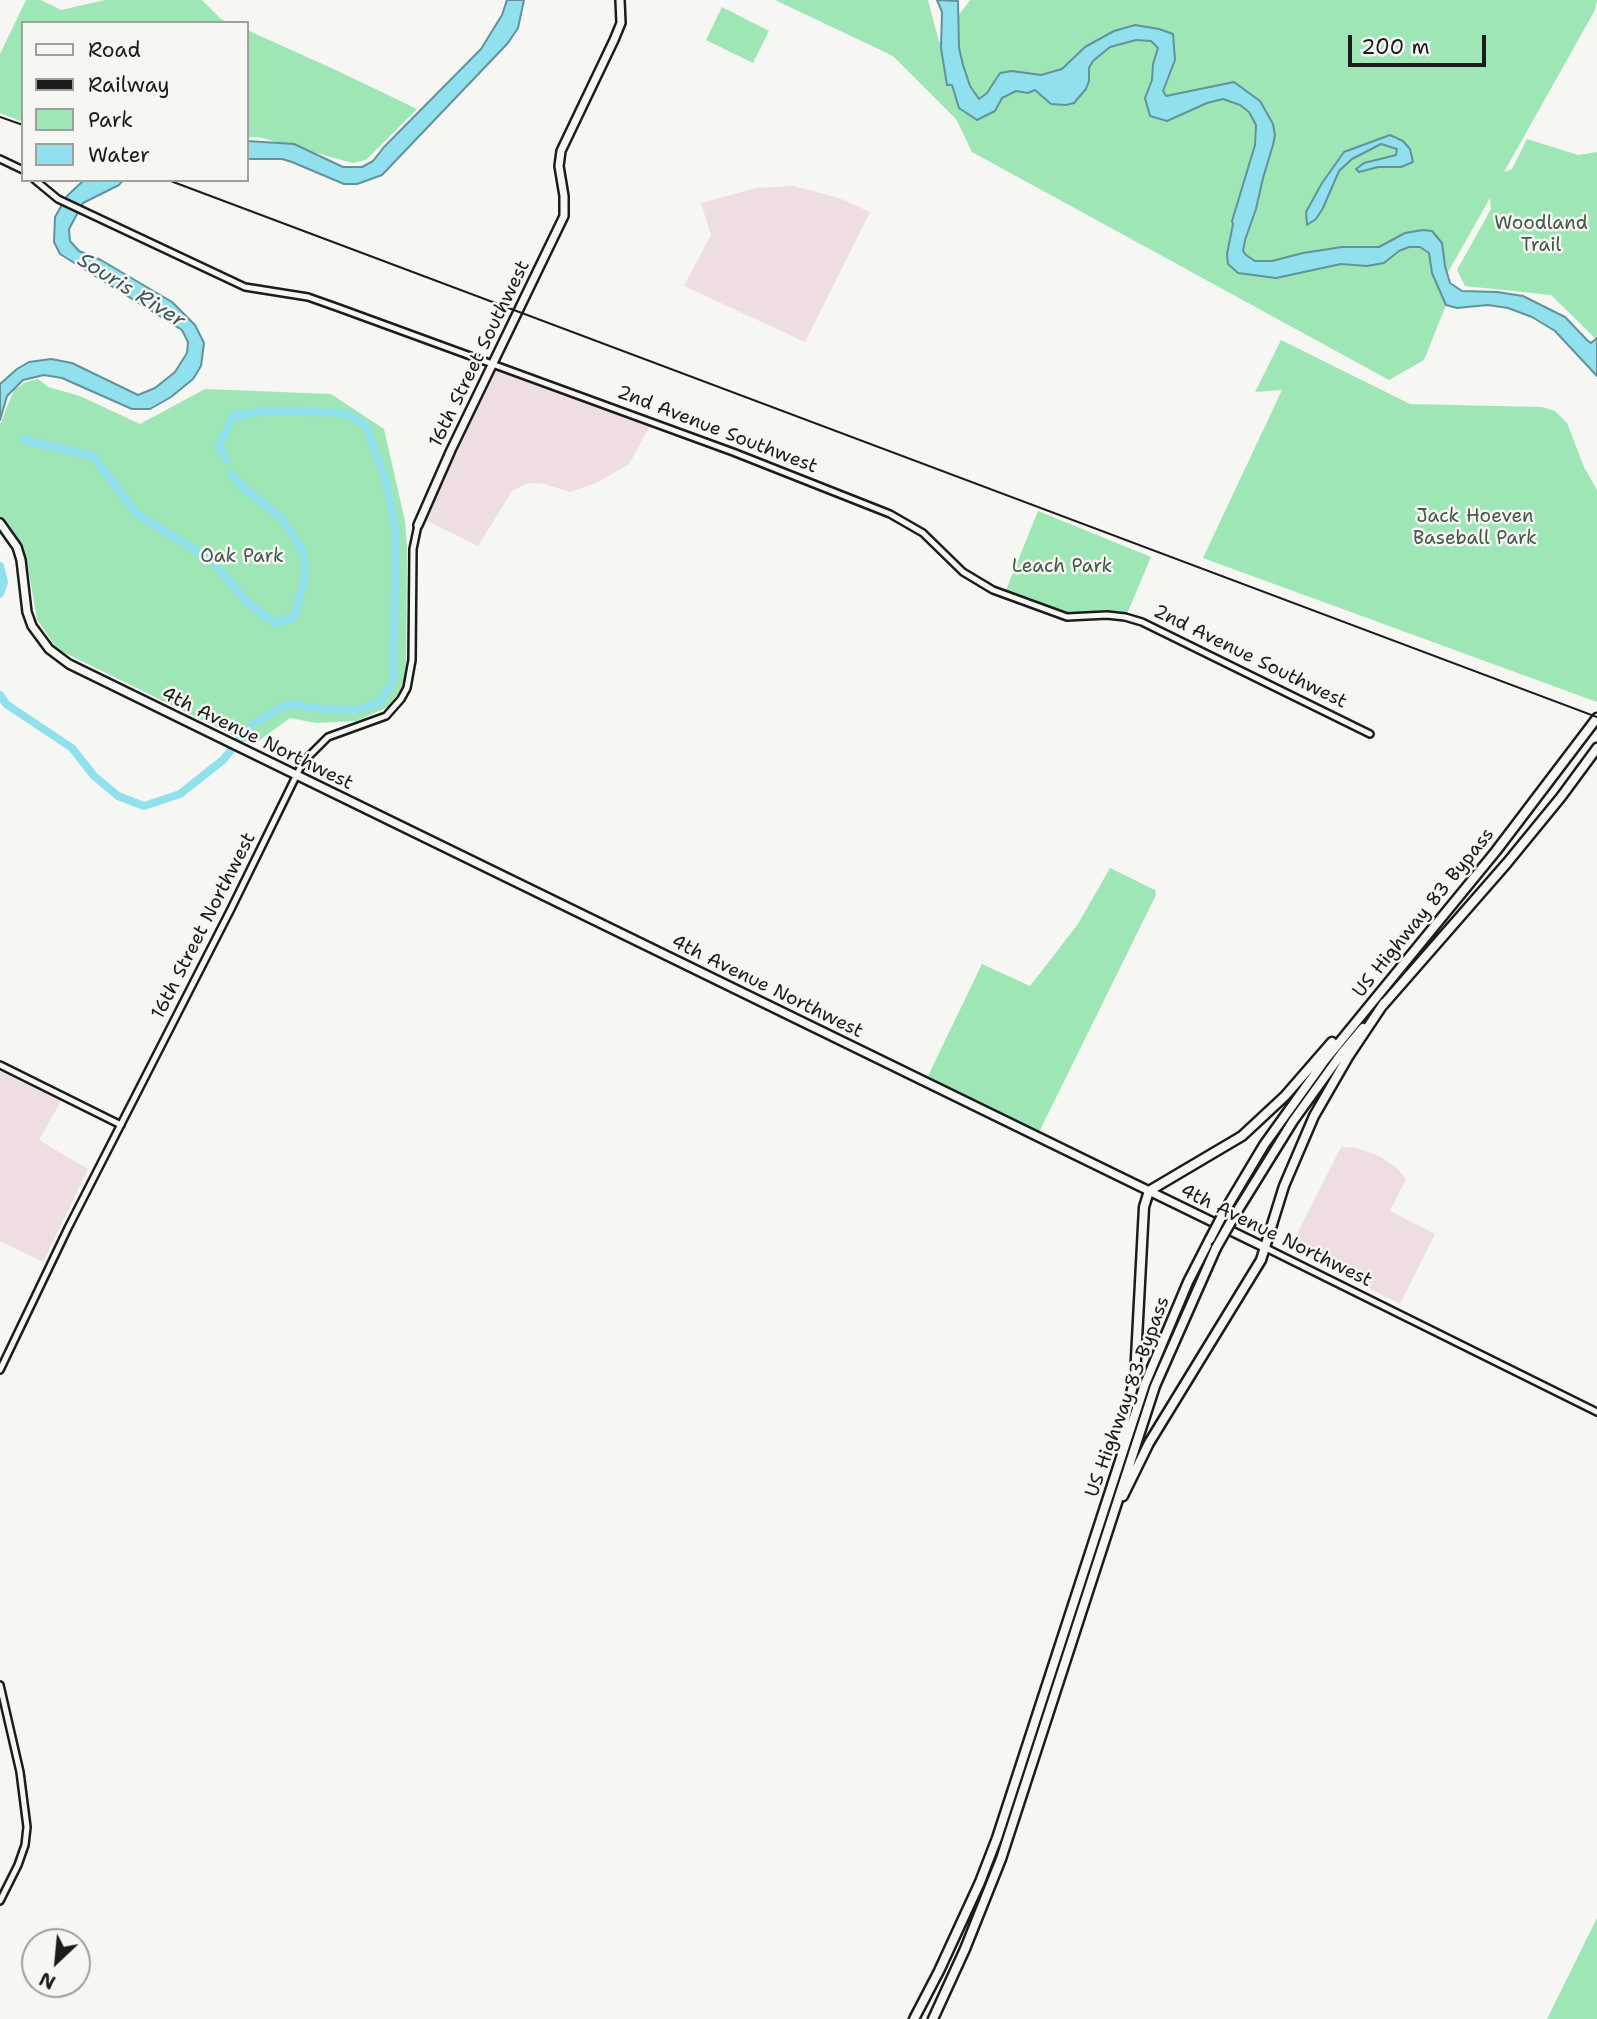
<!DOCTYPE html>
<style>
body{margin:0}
#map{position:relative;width:1597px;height:2019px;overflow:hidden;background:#f6f6f2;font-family:"Shantell Sans",sans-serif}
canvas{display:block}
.legend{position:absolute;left:21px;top:21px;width:228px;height:161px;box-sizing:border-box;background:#f6f6f2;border:2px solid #9f9f9c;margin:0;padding:9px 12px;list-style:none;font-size:21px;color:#1c1c1c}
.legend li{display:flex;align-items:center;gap:14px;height:35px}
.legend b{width:35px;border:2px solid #9f9f9c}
.north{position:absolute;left:21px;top:1928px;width:70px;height:70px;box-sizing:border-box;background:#f6f6f2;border:2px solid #9f9f9c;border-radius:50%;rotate:206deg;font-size:19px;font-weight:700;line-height:28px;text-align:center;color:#1c1c1c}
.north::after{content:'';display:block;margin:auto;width:24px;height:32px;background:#1c1c1c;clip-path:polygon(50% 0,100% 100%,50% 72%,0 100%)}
.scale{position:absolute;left:1348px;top:35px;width:138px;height:32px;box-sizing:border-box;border:4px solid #1c1c1c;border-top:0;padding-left:9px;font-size:21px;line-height:24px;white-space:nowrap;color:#1c1c1c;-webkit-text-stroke:5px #f6f6f2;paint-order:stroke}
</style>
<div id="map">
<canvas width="1597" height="2019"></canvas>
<ul class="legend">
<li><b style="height:9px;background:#f6f6f2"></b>Road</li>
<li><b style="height:9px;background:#1c1c1c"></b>Railway</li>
<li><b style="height:19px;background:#9ee6b5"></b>Park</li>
<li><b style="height:19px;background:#90e0ee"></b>Water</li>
</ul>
<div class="north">N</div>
<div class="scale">200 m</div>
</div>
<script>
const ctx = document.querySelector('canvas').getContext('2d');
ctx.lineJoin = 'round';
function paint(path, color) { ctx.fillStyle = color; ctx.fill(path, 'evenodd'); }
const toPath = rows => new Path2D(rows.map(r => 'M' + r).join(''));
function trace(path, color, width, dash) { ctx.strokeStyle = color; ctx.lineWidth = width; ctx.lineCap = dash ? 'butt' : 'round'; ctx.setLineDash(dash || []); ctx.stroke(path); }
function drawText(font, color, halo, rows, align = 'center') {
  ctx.font = font + ' "Shantell Sans",sans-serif'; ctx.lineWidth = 5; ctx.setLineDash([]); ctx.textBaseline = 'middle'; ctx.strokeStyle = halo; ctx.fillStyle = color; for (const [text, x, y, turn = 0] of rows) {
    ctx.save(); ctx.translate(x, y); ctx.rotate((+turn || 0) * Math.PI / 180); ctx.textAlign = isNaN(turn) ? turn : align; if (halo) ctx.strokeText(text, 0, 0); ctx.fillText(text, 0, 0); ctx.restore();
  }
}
const built = toPath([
 [794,186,839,198,870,212,805,342,684,286,711,235,701,203,756,188],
 [496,369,650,426,629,464,596,483,570,492,545,484,528,483,512,491,478,546,425,520,459,443],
 [0,1071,61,1101,39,1140,88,1169,43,1262,0,1241],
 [1341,1147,1357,1148,1379,1156,1398,1169,1406,1179,1390,1211,1435,1234,1400,1304,1290,1248]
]);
const green = toPath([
 [26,0,41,0,61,10,105,0,202,0,221,19,230,23,23,23,23,122,0,113,0,54],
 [775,0,928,0,939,42,970,0,1597,0,1595,10,1504,172,1512,169,1527,139,1578,155,1597,152,1597,340,1551,295,1465,286,1457,270,1491,209,1490,198,1447,274,1446,305,1424,360,1389,380,972,152,956,119,893,56],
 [722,7,769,31,753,63,706,40],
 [247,30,340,72,417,109,366,160,353,163,258,137,247,137],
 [1281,340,1410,404,1542,407,1555,411,1567,423,1584,467,1597,490,1597,702,1203,558,1282,390,1255,392],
 [38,379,48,387,80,396,140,424,205,389,331,394,384,429,405,521,407,548,406,678,401,690,388,707,356,721,316,723,290,718,253,745,57,649,37,619,27,562,0,516,0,424,14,390,26,382],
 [1038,511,1151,557,1127,614,1068,615,1006,590],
 [1110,868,1155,890,1156,895,1039,1132,927,1078,982,964,1030,986,1078,924],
 [1597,1918,1597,2019,1547,2019]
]);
const water = toPath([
 [507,0,524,0,518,28,508,43,382,175,357,184,344,184,292,162,282,159,247,159,247,141,294,144,343,167,362,167,373,161,384,147,481,49,502,15,507,0],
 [937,0,958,1,959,48,963,65,970,86,979,99,987,93,1000,73,1012,71,1041,75,1062,69,1085,47,1114,31,1135,25,1159,29,1173,34,1175,60,1163,91,1166,96,1234,82,1260,101,1273,124,1275,135,1273,145,1263,178,1256,209,1245,240,1243,251,1246,255,1255,261,1272,261,1303,253,1342,247,1379,247,1405,233,1423,230,1432,231,1442,243,1445,266,1450,283,1462,291,1497,292,1523,296,1565,317,1587,340,1591,343,1597,338,1597,376,1555,331,1532,317,1508,308,1488,305,1457,308,1446,305,1432,273,1429,253,1420,247,1409,247,1399,251,1384,263,1367,266,1341,264,1276,278,1238,273,1228,264,1227,254,1233,224,1232,221,1255,145,1256,125,1249,112,1240,105,1223,99,1207,103,1167,121,1150,116,1145,98,1152,80,1153,64,1158,48,1151,41,1136,40,1110,47,1093,61,1089,68,1089,81,1086,89,1074,103,1066,105,1051,104,1035,90,1028,93,1016,91,1002,98,995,111,977,120,959,108,952,85,947,85,941,48,942,12,937,0],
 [1390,135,1403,141,1410,149,1413,162,1401,167,1378,167,1359,172,1356,169,1364,163,1396,155,1397,149,1381,144,1352,159,1339,171,1323,208,1316,219,1307,225,1306,212,1322,183,1344,152,1390,135],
 [84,180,123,180,119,185,83,203,69,229,70,241,79,251,101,260,172,302,195,325,204,343,201,366,193,379,171,397,150,409,132,409,62,378,44,375,23,380,7,396,0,420,0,384,17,369,29,362,51,359,72,363,138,395,155,388,175,372,187,353,188,342,182,330,60,254,54,242,55,217,67,196,84,180]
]);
const river = toPath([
 [24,440,93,456,137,514,211,560,247,602,274,623,294,618,305,577,304,553,283,520,241,485,231,474],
 [0,566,4,582,0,594],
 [0,695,6,704,72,748,94,776,118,796,144,806,180,794,223,760,253,724,287,704,324,709,361,709,380,702,393,681,396,532,385,478,366,426,344,413,266,411,233,416,219,446,226,460]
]);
const minor = toPath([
 [0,159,23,170],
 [35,180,58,199,245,287,308,297,339,308,733,452,890,514,923,533,963,572,993,590,1067,617,1107,615,1125,617,1142,622,1370,734],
 [0,1065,121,1125],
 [1266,1248,1597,1412],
 [0,1370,68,1228,231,909,303,762,328,737,386,716,401,699,407,688,412,660,413,549,418,525],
 [0,1685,20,1772,27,1827,25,1845,18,1865,0,1901]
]);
const major = toPath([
 [0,523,17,547,21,560,27,612,32,626,49,649,69,664,1266,1248],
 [418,525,451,450,564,216,564,196,559,166,561,151,614,40,621,23,620,0]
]);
const highway = toPath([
 [1383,1005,1507,863,1561,797,1597,748],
 [1224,1212,1264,1145,1325,1060,1496,851,1597,718],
 [1236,1213,1293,1121,1342,1053,1363,1028],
 [1120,1440,1135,1377,1144,1207,1149,1191,1242,1136,1285,1096,1332,1042],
 [1123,1496,1149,1443,1261,1260,1284,1186,1314,1116,1348,1057,1384,1003],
 [914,2019,939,1971,980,1882,997,1838,1145,1384,1188,1282,1210,1239],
 [933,2019,965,1949,1001,1859,1155,1386,1216,1248]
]);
const rail = toPath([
 [0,117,23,125],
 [168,180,1597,717]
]);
const highwayBridge = toPath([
 [1210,1239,1224,1212],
 [1216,1248,1236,1213]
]);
const parkNames = [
 ["Woodland",1541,224],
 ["Trail",1541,246],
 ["Jack Hoeven",1475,517],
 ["Baseball Park",1475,539],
 ["Oak Park",242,557],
 ["Leach Park",1062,567]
];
const streetNames = [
 ["16th Street Southwest",480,354,-64],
 ["2nd Avenue Southwest",717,430,21],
 ["2nd Avenue Southwest",1250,657,26],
 ["4th Avenue Northwest",257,739,26],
 ["US Highway 83 Bypass",1424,913,-51],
 ["16th Street Northwest",204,926,-63],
 ["4th Avenue Northwest",767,987,26],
 ["4th Avenue Northwest",1276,1236,26],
 ["US Highway 83 Bypass",1128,1397,-70]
];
const waterNames = [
 ["Souris River",131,291,32]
];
paint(built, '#eedee2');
paint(green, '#9ee6b5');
paint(water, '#90e0ee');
trace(water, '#62929a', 2);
trace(river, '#90e0ee', 8);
trace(minor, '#1c1c1c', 10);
trace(major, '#1c1c1c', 12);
trace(highway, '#1c1c1c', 13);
trace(minor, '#f6f6f2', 5);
trace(major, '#f6f6f2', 7);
trace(highway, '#f6f6f2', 8);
trace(rail, '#1c1c1c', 2);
trace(highwayBridge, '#1c1c1c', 13, []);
trace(highwayBridge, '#f6f6f2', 8);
drawText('19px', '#43594a', '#f6f6f2', parkNames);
drawText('19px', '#1c1c1c', '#f6f6f2', streetNames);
drawText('italic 21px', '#3f575b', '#f6f6f2', waterNames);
</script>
